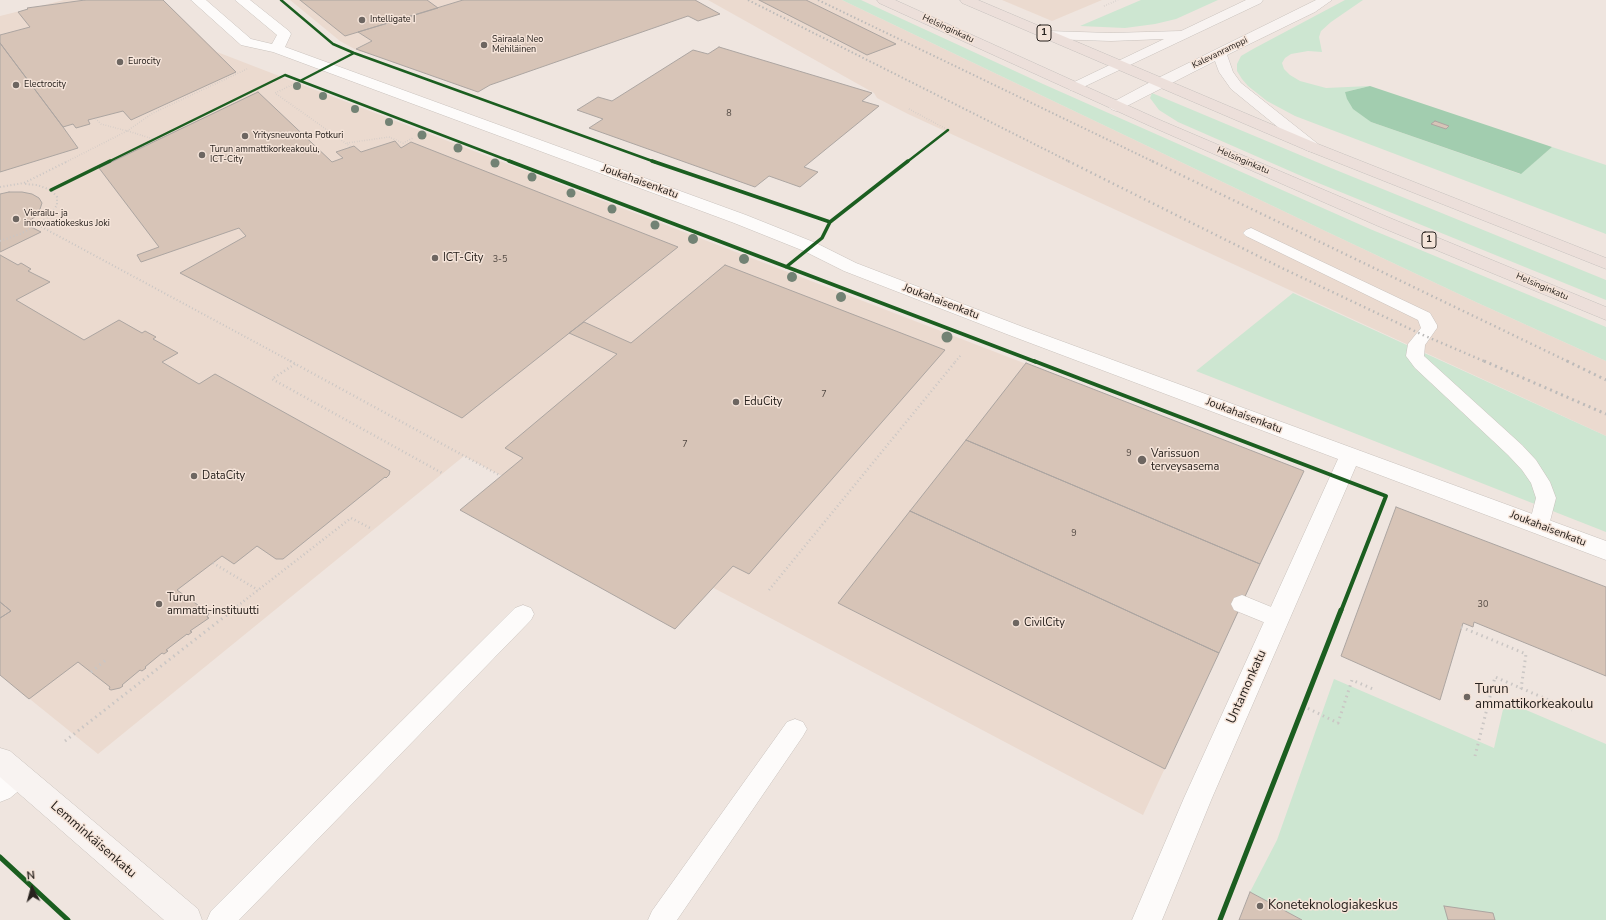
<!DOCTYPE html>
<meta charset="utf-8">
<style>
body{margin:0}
#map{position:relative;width:1606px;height:920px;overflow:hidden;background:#efe5df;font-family:"Nunito Sans",sans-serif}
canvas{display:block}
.north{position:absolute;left:12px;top:868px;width:40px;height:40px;-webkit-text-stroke:3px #f5e4d9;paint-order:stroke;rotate:354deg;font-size:11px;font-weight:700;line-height:16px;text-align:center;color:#27211d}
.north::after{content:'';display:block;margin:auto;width:14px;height:18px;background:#27211d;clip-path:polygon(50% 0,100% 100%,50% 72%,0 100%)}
</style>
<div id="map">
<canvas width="1606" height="920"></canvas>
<div class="north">N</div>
</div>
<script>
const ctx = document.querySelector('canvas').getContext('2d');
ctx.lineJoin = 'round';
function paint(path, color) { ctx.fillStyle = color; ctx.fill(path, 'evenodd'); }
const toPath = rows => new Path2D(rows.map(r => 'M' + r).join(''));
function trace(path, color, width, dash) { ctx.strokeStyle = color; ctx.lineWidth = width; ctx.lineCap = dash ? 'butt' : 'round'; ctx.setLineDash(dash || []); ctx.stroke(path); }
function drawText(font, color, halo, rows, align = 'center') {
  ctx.font = font + ' "Nunito Sans",sans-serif'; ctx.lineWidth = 3; ctx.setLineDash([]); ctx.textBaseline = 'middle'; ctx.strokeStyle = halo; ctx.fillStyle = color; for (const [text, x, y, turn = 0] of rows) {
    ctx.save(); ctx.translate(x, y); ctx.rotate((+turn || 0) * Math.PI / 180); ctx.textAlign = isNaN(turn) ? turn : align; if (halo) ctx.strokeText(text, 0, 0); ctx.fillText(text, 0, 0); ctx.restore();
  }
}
const built = toPath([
 [64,0,163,0,217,52,1304,471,1143,815,464,456,98,754,0,675,0,16],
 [290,0,464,0,359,32,372,41,357,48,370,50,360,52,340,41],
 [708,0,842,0,1321,229,1478,303,1606,361,1606,436,908,114,877,98,874,93],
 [1002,0,1102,0,1052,21]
]);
const green = toPath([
 [842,0,861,0,1043,84,1370,229,1606,327,1606,361,1478,303,1321,229],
 [1141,0,1218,0,1176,19,1155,24,1125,28,1080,26],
 [1345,0,1363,0,1331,22,1321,31,1319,37,1322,52,1308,51,1291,54,1285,58,1282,63,1284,69,1290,75,1300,81,1326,88,1370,86,1345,92,1371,122,1520,174,1552,147,1606,165,1606,234,1295,116,1267,101,1248,86,1242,79,1237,71,1237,64,1241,56,1253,49],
 [1152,93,1331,168,1606,280,1606,300,1306,178,1178,122,1159,110,1150,98],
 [1293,293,1606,436,1606,532,1196,371],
 [1334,679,1494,748,1505,701,1606,744,1606,920,1302,920,1250,892,1277,840]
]);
const forest = toPath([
 [1370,86,1552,147,1521,174,1371,122,1353,109,1347,99,1345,92]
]);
const building = toPath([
 [85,0,163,0,236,72,131,120,123,111,88,120,90,124,76,128,73,124,63,127,0,43,0,35,30,27,18,12,28,9,27,8,85,0],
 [300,0,427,0,438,8,345,36,300,0],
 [463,0,695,0,720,14,698,21,688,16,490,85,478,92,356,49,372,41,358,32,463,0],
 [759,0,806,0,896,44,867,55,759,0],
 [0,43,63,127,78,148,0,172,0,43],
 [719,47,872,93,862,101,879,106,804,167,818,172,800,187,769,176,755,187,589,128,603,119,577,110,598,97,612,101,693,50,708,54,719,47],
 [258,92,332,162,343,158,336,152,354,146,361,152,395,141,401,148,411,142,678,247,462,418,180,273,246,236,239,228,141,262,137,255,159,247,99,168,258,92],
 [1435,121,1449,126,1446,129,1431,124,1435,121],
 [9,192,22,192,32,194,39,198,42,203,40,209,36,216,25,224,41,232,0,252,0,194,9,192],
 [0,255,18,265,21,263,31,269,28,271,50,282,16,300,84,340,119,320,142,333,145,331,156,337,153,339,178,353,162,362,199,384,215,374,390,471,389,475,386,478,385,477,283,559,276,559,257,546,234,564,222,556,177,590,209,613,207,617,209,618,190,631,192,632,188,635,187,634,166,650,168,651,164,654,162,653,145,667,146,668,142,671,140,670,122,685,123,686,120,688,111,690,109,689,110,687,78,662,29,699,0,675,0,618,11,611,0,602,0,255],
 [725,265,945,350,749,574,733,566,675,629,460,510,523,458,505,448,617,354,569,333,584,322,631,343,725,265],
 [1026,363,1304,471,1260,564,966,440,1026,363],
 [966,440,1260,564,1219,653,910,511,966,440],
 [1396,507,1606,587,1606,676,1474,622,1473,627,1463,623,1440,700,1341,656,1396,507],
 [910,511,1219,653,1165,769,838,603,910,511],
 [0,602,11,611,0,618,0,602],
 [1250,892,1302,920,1239,920,1250,892],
 [1444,906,1493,913,1495,920,1448,920,1444,906]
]);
const pathFar3 = toPath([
 [1104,6,1118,0],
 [296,83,275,93,351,147],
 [909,109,948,130],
 [171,130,175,132],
 [127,131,153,113,247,69],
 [128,131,153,139],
 [347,143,389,137,403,143,413,138],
 [143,144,146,146],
 [66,162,127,131,101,124,95,118]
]);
const pathFar2 = toPath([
 [0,187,24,183,68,161],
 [38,225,292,362],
 [0,241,20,234,38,225,50,215,57,205,57,197,51,190,37,185,25,184],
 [955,362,961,355]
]);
const pathFar1 = toPath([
 [290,361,501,476],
 [295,364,272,379,442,473],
 [213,563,258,590],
 [769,590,956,361],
 [231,611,351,518,372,529]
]);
const path = toPath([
 [1461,627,1526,654,1521,689],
 [91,672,106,660],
 [1303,706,1338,723,1352,680,1373,689],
 [65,741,233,610],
 [1475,756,1495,677,1572,710]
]);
const lane = toPath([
 [1251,228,1430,313,1437,325,1437,328,1425,345,1424,356,1522,445,1536,460,1550,482,1556,498,1549,525,1546,530,1539,533,1532,530,1529,525,1536,498,1531,483,1522,470,1508,455,1415,368,1406,356,1408,344,1421,328,1418,320,1246,236,1243,233,1246,230,1251,228],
 [1242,595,1286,613,1289,619,1286,625,1278,628,1234,610,1231,604,1234,598,1242,595],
 [523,605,531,608,534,614,531,620,239,920,207,920,211,911,515,608,523,605],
 [795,719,803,722,807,729,803,736,677,920,648,920,652,911,787,722,795,719]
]);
const street = toPath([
 [191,0,206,0,251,39,272,44,277,35,235,0,250,0,289,31,291,34,285,47,746,215,816,243,856,263,1023,327,1606,541,1606,560,1356,466,1212,798,1162,920,1132,920,1184,798,1338,459,1009,335,844,271,804,251,734,223,273,52,241,45,191,0],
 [17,762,27,766,31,775,27,784,10,798,0,802,0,772,7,766,17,762]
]);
const secondary = toPath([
 [1246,0,1263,0,1261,3,1075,91,1070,90,1068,87,1070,84,1164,39,1111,41,1048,39,1043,38,1041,35,1043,32,1048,31,1111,33,1181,31,1246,0],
 [1316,0,1332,0,1315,12,1227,55,1233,72,1241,83,1318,144,1320,147,1318,150,1312,152,1306,150,1231,89,1219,72,1215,61,1121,109,1116,111,1111,109,1108,106,1111,103,1154,80,1316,0],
 [0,748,10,751,198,909,202,920,164,920,0,777,0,748]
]);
const highway = toPath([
 [877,0,895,0,1160,120,1390,218,1606,307,1606,320,1378,226,1150,126,879,3,877,0],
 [960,0,978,0,1318,144,1606,258,1606,269,1306,150,962,3,960,0]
]);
const railFar2 = toPath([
 [748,0,1070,162],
 [818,0,1154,162]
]);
const railFar1 = toPath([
 [1068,161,1284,269,1423,335,1486,362],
 [1152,161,1569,362]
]);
const rail = toPath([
 [1484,361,1606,414],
 [1567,361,1606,380]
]);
const cyclewayFar3 = toPath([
 [281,0,333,44,354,53,655,162],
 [300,81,354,53],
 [108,162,285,75,512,162],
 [907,162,948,130]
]);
const cyclewayFar2 = toPath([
 [509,161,1036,362],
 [652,161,830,222,822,238,786,267],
 [51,190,110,161],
 [830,222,908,161]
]);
const cyclewayFar1 = toPath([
 [1034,361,1386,496,1341,611]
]);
const cycleway = toPath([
 [0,857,68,920],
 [1220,920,1341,610]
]);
const trees = [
 [297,86,4],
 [323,96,4],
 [355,109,4],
 [389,122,4],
 [422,135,4.5],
 [458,148,4.5],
 [495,163,4.5],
 [532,177,4.5],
 [571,193,4.5],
 [612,209,4.5],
 [655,225,4.5],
 [693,239,5],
 [744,259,5],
 [792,277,5],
 [841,297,5],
 [947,337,5.5]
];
const markers = [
 [362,20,4,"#6d6661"],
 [484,45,4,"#6d6661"],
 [120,62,4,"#6d6661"],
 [16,85,4,"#6d6661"],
 [245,136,4,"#6d6661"],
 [202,155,4,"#6d6661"],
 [16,219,4,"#6d6661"],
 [435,258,4,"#6d6661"],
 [736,402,4,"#6d6661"],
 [1142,460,5,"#6d6661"],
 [194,476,4,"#6d6661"],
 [159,604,4,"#6d6661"],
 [1016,623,4,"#6d6661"],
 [1467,697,4,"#6d6661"],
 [1260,906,4,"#6d6661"]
];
const farPoinames = [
 ["Intelligate I",370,20],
 ["Sairaala Neo",492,40],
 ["Mehiläinen",492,50],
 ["Eurocity",128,62],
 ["Electrocity",24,85],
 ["Yritysneuvonta Potkuri",253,136],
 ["Turun ammattikorkeakoulu,",210,150],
 ["ICT-City",210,160],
 ["Vierailu- ja",24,214],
 ["innovaatiokeskus Joki",24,224]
];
const farStreetnames = [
 ["Helsinginkatu",948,29,25],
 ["Kalevanramppi",1220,53,-26],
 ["Helsinginkatu",1243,161,23],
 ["Helsinginkatu",1542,287,23]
];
const numberNames = [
 ["8",729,114],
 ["3-5",500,260],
 ["7",824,395],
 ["7",685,445],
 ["9",1129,454],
 ["9",1074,534],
 ["30",1483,605]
];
const shields = [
 [1044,33,14],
 [1429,240,14]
];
const shieldNames = [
 ["1",1044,33],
 ["1",1429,240]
];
const streetNames = [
 ["Joukahaisenkatu",640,182,20],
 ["Joukahaisenkatu",941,302,21],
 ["Joukahaisenkatu",1244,416,21],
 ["Joukahaisenkatu",1548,529,21]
];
const poiNames = [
 ["ICT-City",443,258],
 ["EduCity",744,402],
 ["Varissuon",1151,454],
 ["terveysasema",1151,467],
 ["DataCity",202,476],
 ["Turun",167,598],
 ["ammatti-instituutti",167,611],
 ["CivilCity",1024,623]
];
const nearStreetnames = [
 ["Untamonkatu",1247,687,-66],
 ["Lemminkäisenkatu",93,840,41]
];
const nearPoinames = [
 ["Turun",1475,690],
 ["ammattikorkeakoulu",1475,705],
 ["Koneteknologiakeskus",1268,906]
];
paint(built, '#ebdacf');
paint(green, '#cde6d1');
paint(forest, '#a2cdaf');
paint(building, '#d7c4b7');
trace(building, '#aca5a1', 1);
trace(lane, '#c9c2bd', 1);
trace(street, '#c9c2bd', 1);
trace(secondary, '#c9c2bd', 1);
trace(highway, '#c6c1be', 1);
trace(pathFar3, '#cac6c4', 1.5, [0.5, 2]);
trace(pathFar2, '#cac6c4', 2, [1, 2.5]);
trace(pathFar1, '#cac6c4', 2.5, [1, 3]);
trace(path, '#cac6c4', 3, [1.5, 4]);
paint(lane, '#fdfbfa');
paint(street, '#fdfbfa');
paint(secondary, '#f8f3f1');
paint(highway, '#ecdfda');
trace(railFar2, '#bcbab9', 2, [1.5, 2.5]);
trace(railFar1, '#bcbab9', 2.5, [1.5, 3.5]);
trace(rail, '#bcbab9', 3, [2, 4]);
trace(cyclewayFar3, '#1b5e20', 2.5);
trace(cyclewayFar2, '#1b5e20', 3.5);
trace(cyclewayFar1, '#1b5e20', 4);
trace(cycleway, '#1b5e20', 5);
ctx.fillStyle = '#728274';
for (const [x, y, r] of trees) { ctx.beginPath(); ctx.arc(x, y, r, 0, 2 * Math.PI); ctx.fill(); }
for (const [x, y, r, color] of markers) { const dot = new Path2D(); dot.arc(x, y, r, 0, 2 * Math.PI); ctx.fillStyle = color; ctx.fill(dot); trace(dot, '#f5e4d9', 1.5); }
drawText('9px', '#27211d', '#f5e4d9', farPoinames, 'left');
drawText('9px', '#27211d', '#f5e4d9', farStreetnames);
drawText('9px', '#534a44', null, numberNames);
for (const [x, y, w] of shields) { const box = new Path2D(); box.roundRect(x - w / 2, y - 8, w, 16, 3); ctx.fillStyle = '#f5e4d9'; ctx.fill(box); trace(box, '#27211d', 1); }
drawText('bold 10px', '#27211d', null, shieldNames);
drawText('11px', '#27211d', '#f5e4d9', streetNames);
drawText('11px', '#27211d', '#f5e4d9', poiNames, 'left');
drawText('13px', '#27211d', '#f5e4d9', nearStreetnames);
drawText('13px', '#27211d', '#f5e4d9', nearPoinames, 'left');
</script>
